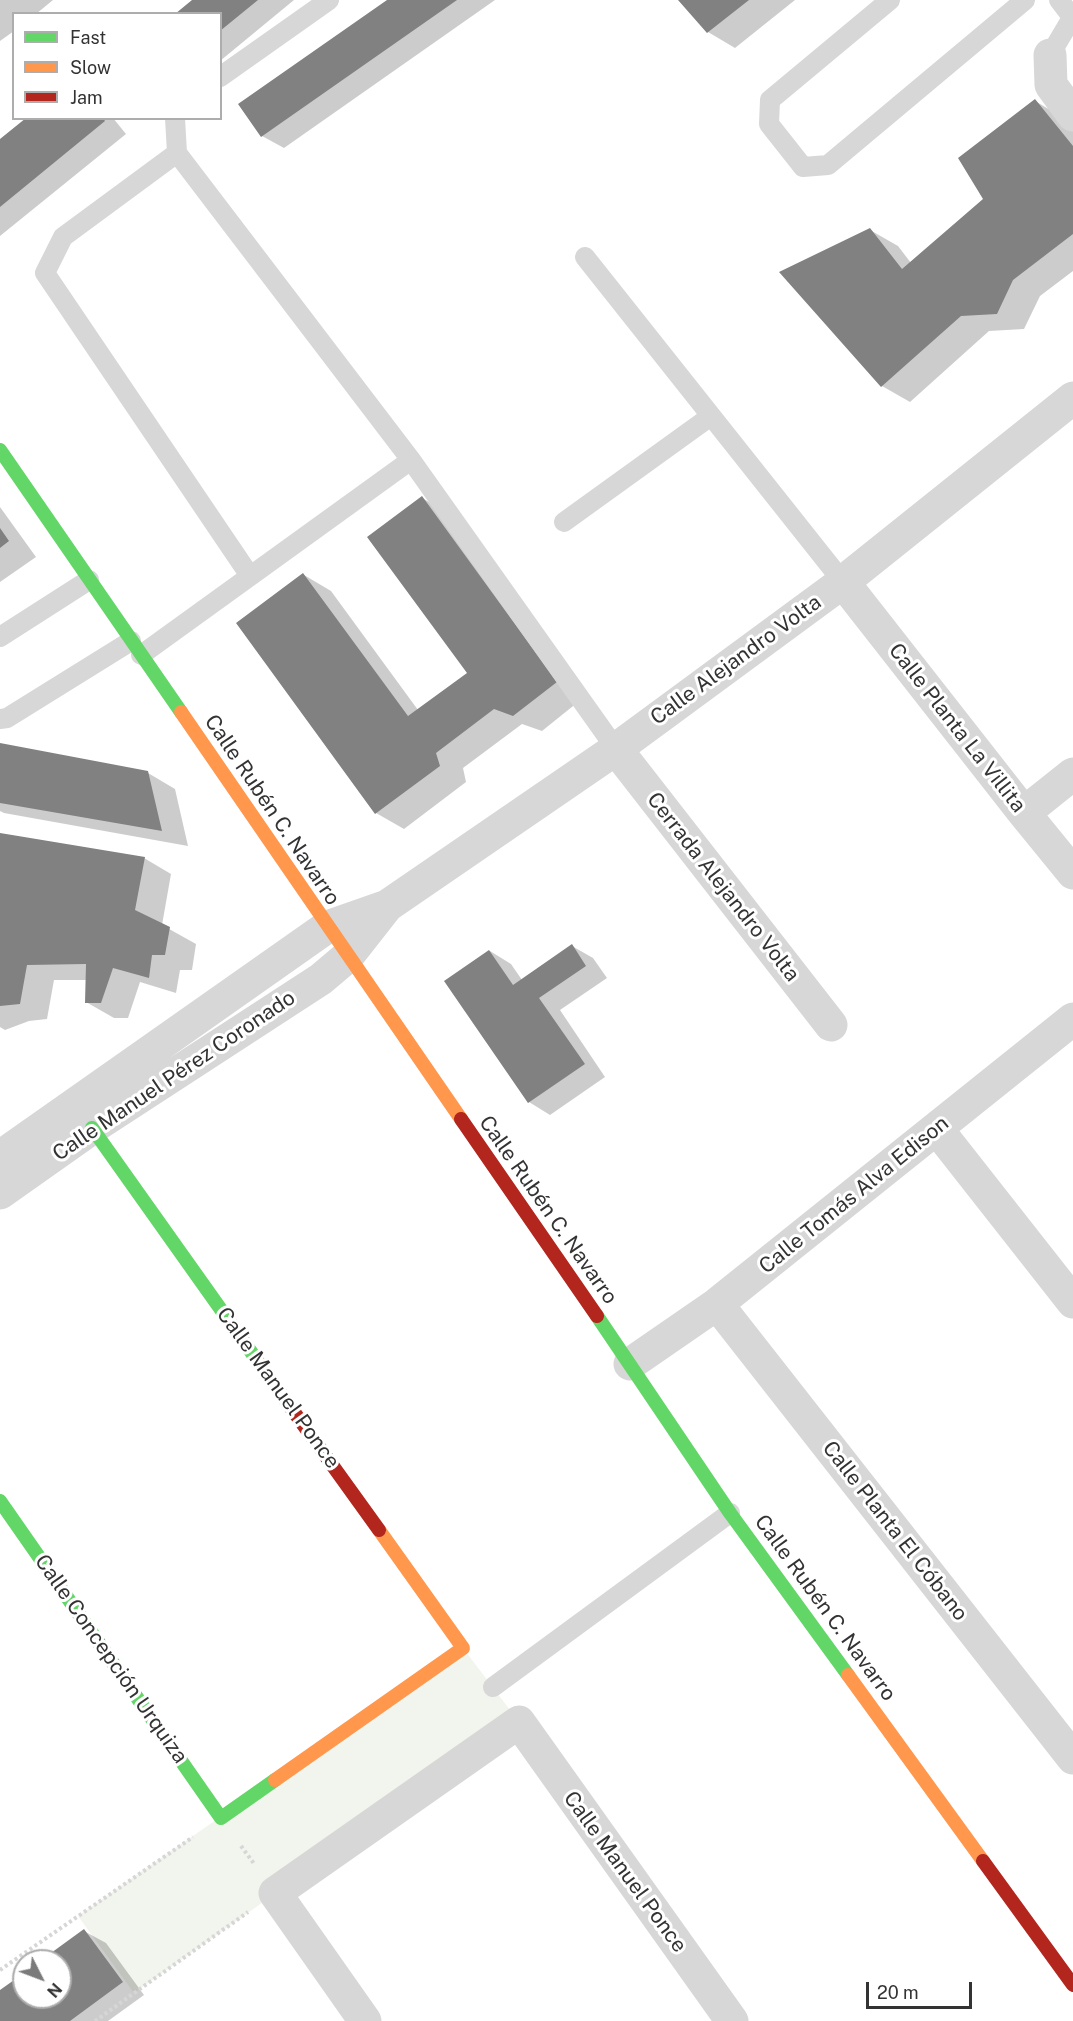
<!DOCTYPE html>
<meta charset="utf-8">
<style>
body{margin:0}
#map{position:relative;width:1073px;height:2021px;overflow:hidden;background:#fff;font-family:"Public Sans",sans-serif}
canvas{display:block}
.legend{position:absolute;left:12px;top:12px;width:210px;height:108px;box-sizing:border-box;background:#fff;border:2px solid #adadad;margin:0;padding:8px 10px;list-style:none;font-size:18px;color:#333}
.legend li{display:flex;align-items:center;gap:12px;height:30px}
.legend b{width:30px;border:2px solid #adadad}
.north{position:absolute;left:12px;top:1949px;width:60px;height:60px;box-sizing:border-box;background:#fff;border:2px solid #adadad;border-radius:50%;rotate:132deg;font-size:16px;font-weight:700;line-height:24px;text-align:center;color:#333}
.north::after{content:'';display:block;margin:auto;width:21px;height:27px;background:#7a7a7a;clip-path:polygon(50% 0,100% 100%,50% 72%,0 100%)}
.scale{position:absolute;left:866px;top:1982px;width:106px;height:27px;box-sizing:border-box;border:3px solid #333;border-top:0;padding-left:8px;font-size:18px;line-height:21px;white-space:nowrap;color:#333;-webkit-text-stroke:4px #fff;paint-order:stroke}
</style>
<div id="map">
<canvas width="1073" height="2021"></canvas>
<ul class="legend">
<li><b style="height:8px;background:#63d668"></b>Fast</li>
<li><b style="height:8px;background:#ff974d"></b>Slow</li>
<li><b style="height:8px;background:#b3261e"></b>Jam</li>
</ul>
<div class="north">N</div>
<div class="scale">20 m</div>
</div>
<script>
const ctx = document.querySelector('canvas').getContext('2d');
ctx.lineJoin = 'round';
function paint(path, color) { ctx.fillStyle = color; ctx.fill(path, 'evenodd'); }
const toPath = rows => new Path2D(rows.map(r => 'M' + r).join(''));
function trace(path, color, width, dash) { ctx.strokeStyle = color; ctx.lineWidth = width; ctx.lineCap = dash ? 'butt' : 'round'; ctx.setLineDash(dash || []); ctx.stroke(path); }
function drawText(font, color, halo, rows, align = 'center') {
  ctx.font = font + ' "Public Sans",sans-serif'; ctx.lineWidth = 6; ctx.setLineDash([]); ctx.textBaseline = 'middle'; ctx.strokeStyle = halo; ctx.fillStyle = color; for (const [text, x, y, turn = 0] of rows) {
    ctx.save(); ctx.translate(x, y); ctx.rotate((+turn || 0) * Math.PI / 180); ctx.textAlign = isNaN(turn) ? turn : align; if (halo) ctx.strokeText(text, 0, 0); ctx.fillText(text, 0, 0); ctx.restore();
  }
}
const green = toPath([
 [463,1648,519,1722,134,1993,78,1916]
]);
const shadow = toPath([
 [0,0,53,0,36,14,14,14,14,31,0,41],
 [194,0,294,0,220,61,220,14],
 [389,0,495,0,284,148,262,136,240,105],
 [680,0,795,0,735,48,708,32],
 [1035,101,1062,117,1073,130,1073,271,1040,296,1024,329,989,331,910,402,882,386,782,273,870,230,898,246,911,263,985,199],
 [28,118,113,118,126,134,0,236,0,141],
 [422,498,450,514,583,698,542,731,522,724,463,768,466,782,404,829,376,813,304,575,331,591,418,710,469,673],
 [0,507,36,557,0,582],
 [0,745,148,773,175,789,188,846,4,813,0,811],
 [0,835,144,858,171,874,162,925,196,944,192,970,180,970,176,993,140,982,128,1018,114,1018,86,1002,87,980,54,980,47,1019,29,1021,5,1030,0,1027],
 [572,946,593,958,607,978,560,1010,605,1077,550,1115,529,1102,446,981,490,951,511,964,522,980],
 [84,1931,106,1943,144,1995,108,2021,0,2021,0,1992,24,1974,24,1997,60,1997,60,1961,43,1961]
]);
const building = toPath([
 [192,0,258,0,220,31,220,14,175,14],
 [387,0,457,0,261,137,238,104],
 [678,0,749,0,707,33],
 [1035,99,1073,146,1073,234,1013,280,997,314,961,316,881,387,779,272,870,228,902,269,983,199,958,158],
 [26,118,103,118,105,121,0,207,0,139],
 [422,496,557,682,513,716,494,709,436,753,440,766,375,814,236,623,303,573,408,716,467,673,367,537],
 [0,528,9,541,0,548],
 [0,743,148,771,162,831,0,803],
 [0,833,145,857,135,910,170,927,165,955,152,955,149,978,113,968,101,1003,85,1003,86,964,27,965,20,1004,0,1006],
 [572,944,586,966,539,998,585,1064,528,1103,444,981,489,950,513,985],
 [84,1929,123,1982,70,2021,0,2021,0,1990,24,1973,24,1997,60,1997,60,1961,40,1961]
]);
const path = toPath([
 [241,1846,255,1865],
 [0,1970,193,1837],
 [95,2021,248,1912]
]);
const lane = toPath([
 [890,0,770,100,769,124,803,167,828,165,1025,0],
 [1059,0,1072,17],
 [1050,55,1073,16],
 [220,77,329,0],
 [175,118,177,153,411,460,616,749],
 [177,153,63,237,45,273,250,576],
 [585,257,843,582],
 [564,522,711,416],
 [0,637,89,580],
 [141,655,411,460],
 [0,719,7,718,131,641],
 [493,1687,730,1513]
]);
const street = toPath([
 [1050,55,1051,85,1073,115],
 [843,582,1024,813,1073,873],
 [616,749,831,1025],
 [1024,813,1073,774],
 [937,1129,1073,1302],
 [0,1157,327,927,387,906,616,749,843,582,1073,398],
 [0,1193,92,1128,321,979,347,957,387,906],
 [717,1304,1073,1758],
 [630,1364,717,1304,1073,1019],
 [365,2021,275,1893,519,1722,732,2021]
]);
const fast = toPath([
 [0,450,181,712],
 [92,1128,271,1380],
 [597,1316,730,1513,848,1675],
 [0,1501,221,1818,275,1780]
]);
const slow = toPath([
 [181,712,461,1119],
 [848,1675,983,1861],
 [275,1780,463,1648,379,1530]
]);
const jam = toPath([
 [461,1119,597,1316],
 [271,1380,379,1530],
 [983,1861,1073,1985]
]);
const streetNames = [
 ["Calle Alejandro Volta",736,660,-36],
 ["Calle Planta La Villita",957,728,52],
 ["Calle Rubén C. Navarro",272,810,56],
 ["Cerrada Alejandro Volta",723,887,52],
 ["Calle Manuel Pérez Coronado",174,1076,-34],
 ["Calle Tomás Alva Edison",854,1195,-39],
 ["Calle Rubén C. Navarro",548,1210,55],
 ["Calle Manuel Ponce",278,1388,54],
 ["Calle Planta El Cóbano",895,1531,52],
 ["Calle Rubén C. Navarro",825,1608,54],
 ["Calle Concepción Urquiza",111,1659,55],
 ["Calle Manuel Ponce",625,1872,54]
];
paint(green, '#f1f5ed');
paint(shadow, '#0003');
paint(building, '#818181');
trace(path, '#d6d6d6', 4, [3, 3]);
trace(lane, '#d7d7d7', 20);
trace(street, '#d7d7d7', 33);
trace(fast, '#63d668', 14);
trace(slow, '#ff974d', 14);
trace(jam, '#b3261e', 14);
drawText('21px', '#333', '#fff', streetNames);
</script>
